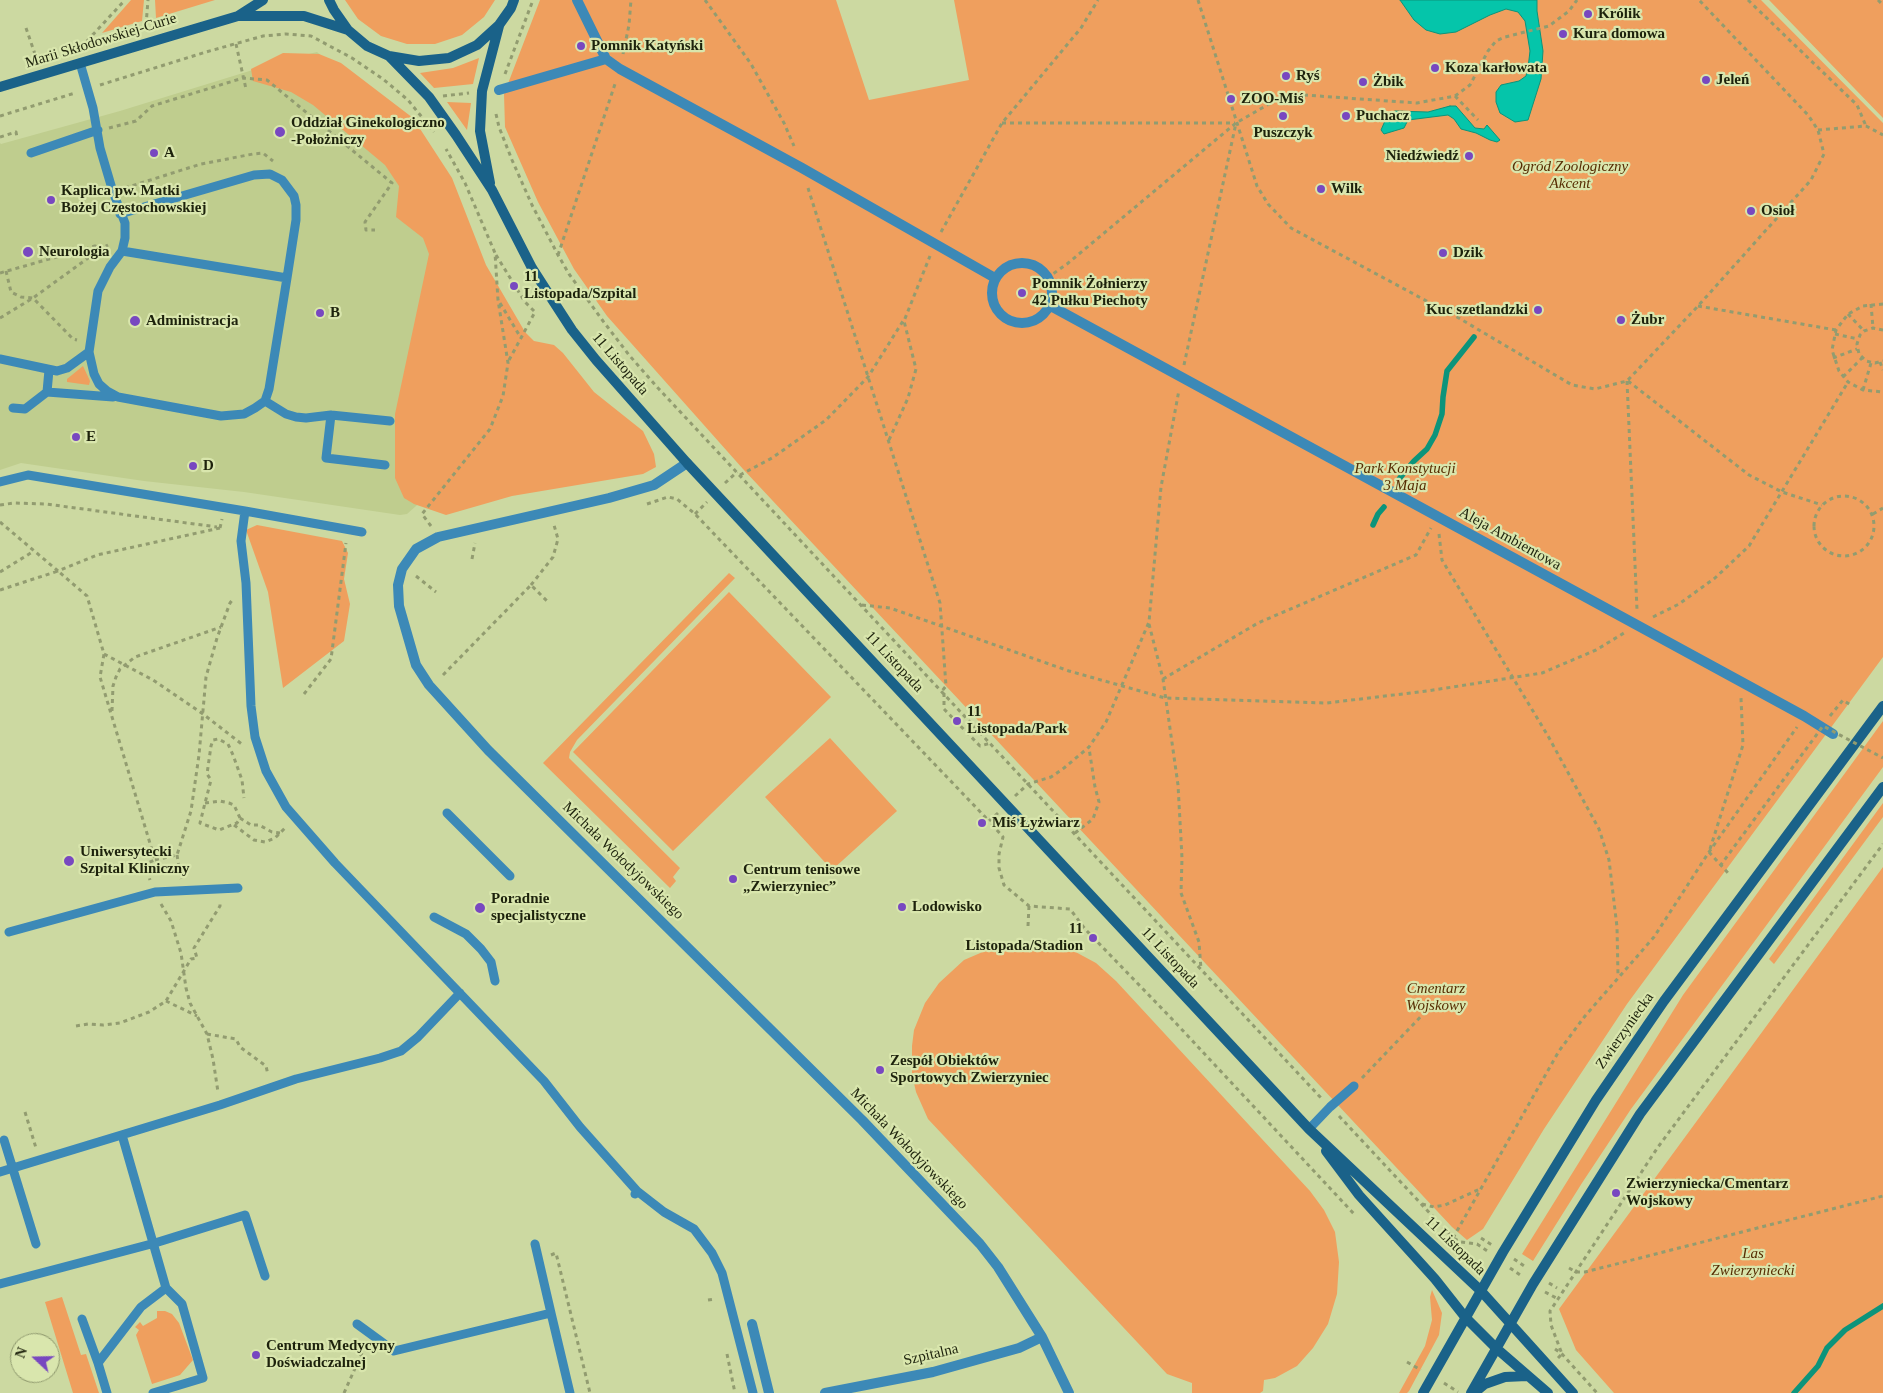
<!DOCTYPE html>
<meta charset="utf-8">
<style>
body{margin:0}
#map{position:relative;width:1883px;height:1393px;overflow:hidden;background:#ccd9a1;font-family:Georgia,serif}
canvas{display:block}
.north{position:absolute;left:10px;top:1333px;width:50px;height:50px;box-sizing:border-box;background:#d9e6ad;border:1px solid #8e986d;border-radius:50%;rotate:291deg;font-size:14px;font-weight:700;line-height:20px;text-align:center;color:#1d220c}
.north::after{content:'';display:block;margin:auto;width:18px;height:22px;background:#7848c0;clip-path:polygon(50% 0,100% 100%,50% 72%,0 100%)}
</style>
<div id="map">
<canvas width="1883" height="1393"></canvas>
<div class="north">N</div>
</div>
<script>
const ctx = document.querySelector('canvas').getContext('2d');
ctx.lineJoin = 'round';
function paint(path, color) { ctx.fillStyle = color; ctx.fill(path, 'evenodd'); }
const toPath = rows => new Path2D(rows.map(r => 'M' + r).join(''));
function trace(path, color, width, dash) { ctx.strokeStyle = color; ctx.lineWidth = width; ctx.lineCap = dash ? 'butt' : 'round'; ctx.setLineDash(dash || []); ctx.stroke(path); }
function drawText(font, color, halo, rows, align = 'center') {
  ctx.font = font + ' Georgia,serif'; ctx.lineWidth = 4.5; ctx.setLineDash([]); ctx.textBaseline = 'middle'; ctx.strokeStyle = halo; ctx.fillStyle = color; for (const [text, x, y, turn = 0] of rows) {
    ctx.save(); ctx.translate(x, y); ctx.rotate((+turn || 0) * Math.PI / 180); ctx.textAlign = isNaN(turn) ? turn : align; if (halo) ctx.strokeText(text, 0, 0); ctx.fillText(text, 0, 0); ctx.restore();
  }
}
const built = toPath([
 [317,52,336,69,472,235,425,498,407,514,400,515,244,492,144,481,21,463,0,470,0,143,1,144,120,111,285,60]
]);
const green = toPath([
 [131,0,144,0,142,21,102,33],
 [155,0,215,0,156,18],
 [345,0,495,0,484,17,462,35,435,44,407,44,381,36,358,19],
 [540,0,836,0,869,100,969,80,954,0,1761,0,1883,123,1883,657,1627,1004,1544,1129,1483,1229,1467,1240,1452,1227,743,469,607,316,574,269,538,202,505,127,504,94],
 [1769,0,1883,0,1883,118,1770,1],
 [283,53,319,54,341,63,413,118,452,178,486,265,525,332,534,341,554,345,563,353,594,392,643,431,654,454,656,467,643,474,512,496,446,515,414,504,404,498,395,478,395,414,429,254,423,238,396,217,399,186,385,165,313,105,291,92,253,81,251,69],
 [479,58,473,84,434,88,420,73,453,68],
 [447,102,471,103,467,130],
 [83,366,90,381,89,385,67,382,67,379],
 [257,525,342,541,348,553,344,579,350,604,344,641,283,688,268,592,246,530],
 [729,573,735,578,577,740,570,752,569,758,680,868,673,877,676,881,670,888,543,763],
 [729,592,831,697,673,851,573,752],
 [1883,721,1883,767,1631,1109,1582,1183,1533,1261,1522,1254,1683,995],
 [830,738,897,811,832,870,765,797],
 [1883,803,1883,817,1774,964,1769,959],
 [1883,867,1883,1393,1614,1393,1576,1350,1559,1309],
 [1042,942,1070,949,1096,963,1116,981,1310,1191,1324,1210,1335,1232,1339,1262,1337,1294,1328,1324,1313,1348,1297,1366,1275,1378,1264,1380,1263,1391,1260,1393,1192,1393,1192,1383,1167,1374,928,1119,916,1092,912,1074,912,1046,914,1030,925,1003,939,983,964,960,999,945],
 [1432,1290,1442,1313,1439,1335,1409,1391,1407,1393,1399,1393,1425,1346,1432,1320,1430,1297],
 [62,1297,81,1355,86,1354,99,1393,73,1393,45,1302],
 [157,1311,165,1311,172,1314,179,1323,193,1360,180,1375,152,1384,136,1335,139,1330,135,1327,140,1322,143,1326,157,1318]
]);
const water = toPath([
 [1400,0,1537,0,1537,11,1543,51,1541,79,1528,120,1515,122,1500,113,1496,102,1496,92,1501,85,1519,81,1526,76,1528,68,1530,51,1525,21,1518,12,1506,9,1490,15,1456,32,1440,34,1426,30,1414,20,1400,0],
 [1450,106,1456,106,1475,128,1484,129,1487,125,1500,140,1497,142,1490,140,1476,133,1461,129,1454,119,1448,115,1408,120,1404,128,1384,134,1381,130,1388,114,1395,111,1428,112,1450,106]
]);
const stream = toPath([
 [1399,479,1414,461,1427,449,1435,435,1442,414,1443,397,1447,371,1474,337],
 [1373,525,1378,514,1384,507],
 [1794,1393,1818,1366,1827,1348,1845,1330,1883,1306]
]);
const path = toPath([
 [705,0,751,64,784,123,794,146],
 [1198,0,1257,186,1268,204,1291,228,1434,305,1440,314,1452,314,1572,385,1595,389,1627,381,1698,306,1811,180,1824,154,1818,130,1808,115,1699,0],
 [1748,0,1857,105,1866,126],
 [1878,0,1883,5],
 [146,25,148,0],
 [26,28,36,57],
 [87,41,125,0],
 [236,44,246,89],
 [623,54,629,25,631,0],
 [505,74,533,0],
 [100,85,206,52,263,36,286,34,311,36,352,58,383,79,408,100,434,132],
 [443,96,469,93],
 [1455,96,1478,120],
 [496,114,499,127,512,160,532,205,558,255,569,274,603,321,629,355,658,388,1322,1099],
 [0,116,75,93],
 [1002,123,1235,123],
 [109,128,136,121,152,106,243,78,267,80,392,183,365,222,366,230,375,230],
 [1818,130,1866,126,1883,135],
 [0,137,16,132,17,137],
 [125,188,201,164,253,154,263,153,273,161],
 [808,188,940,603,946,686,942,691],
 [941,232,1002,123,1081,28,1098,0],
 [496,255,525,302,535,312,508,362],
 [558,255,616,81],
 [6,271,11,292,21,297,33,298,73,339,77,340],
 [0,273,95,246,102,248],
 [1047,278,1067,264,1236,123,1283,96,1290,94,1417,103,1455,96,1470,85,1488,51,1496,41,1505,37,1549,26,1569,11,1577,0],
 [500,303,521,338],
 [1871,304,1873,328],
 [1883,304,1863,306,1848,314,1836,330,1832,350,1839,371,1848,382,1863,390,1883,392],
 [1435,305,1451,314],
 [1698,306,1836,330],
 [1848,314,1864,331],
 [0,318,33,298,102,248,108,245],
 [1883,330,1873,328,1864,331,1860,335,1857,344,1859,354,1866,361,1875,363,1883,361],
 [1835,334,1858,339],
 [1833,358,1857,349],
 [1880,362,1883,370],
 [1184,365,1236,123],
 [1843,377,1862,358],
 [1627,381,1637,610],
 [1628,381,1749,475,1782,492,1822,505],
 [1863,390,1871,363],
 [889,440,908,398,916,369,904,321,930,256],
 [740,475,772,458,826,420,868,377,903,321],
 [725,483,737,472],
 '1814 526a30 30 0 1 1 60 0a30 30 0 1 1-60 0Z',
 [647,504,668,497,677,499,695,514,989,821],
 [0,505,14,503,46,504,217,527],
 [695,514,707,502],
 [1873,514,1883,508],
 [0,522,58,571,97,555,220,528],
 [431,526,422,514,490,429,503,396,508,363,498,300,495,253,465,183,446,149],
 [220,528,222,519],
 [1439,534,1442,560,1548,736,1599,829,1609,860,1617,927,1618,975],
 [472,559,475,543],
 [0,572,34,551],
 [416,576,436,592],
 [531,585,553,557,558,539,554,525],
 [0,590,58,571,87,596,104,654,100,677,155,860,145,864,150,880],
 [862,605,890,608,1069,671,1165,698,1327,703,1427,691,1542,673,1596,650,1624,633],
 [1653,617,1679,604,1715,578,1749,546,1848,382],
 [1149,624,1163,679,1178,785,1182,858,1181,893,1199,942,1201,969],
 [104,654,153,680,203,714,243,745],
 [443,675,531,585,548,602],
 [1163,679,1258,623,1416,555,1431,528],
 [944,693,944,709,980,746,991,743],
 [304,694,331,659,346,543],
 [112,711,113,686,116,677,120,669,135,657,221,627],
 [1830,716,1843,700,1852,706],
 [1015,796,1028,784,1051,777,1064,768,1089,747,1106,722,1149,622,1161,487,1179,390],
 [205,803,220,801,229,803,234,805,240,818,237,823,219,830,200,823,205,803,211,780,207,774,211,746,213,740,218,739,228,744,233,755,242,780,244,798],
 [998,813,989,821,1003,837,999,854,999,868,1004,885,1029,906,1070,909,1085,929,1172,1019,1355,1215],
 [240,818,251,825,259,825,272,832,280,833],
 [234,825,254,840,265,842,275,838,287,826],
 [1075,833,1093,819,1099,802,1095,787,1089,748],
 [1710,849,1743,745,1741,698],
 [1709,852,1728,873],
 [177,855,181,879],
 [155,860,177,855,191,811,199,755,206,677,217,638,230,603,233,599],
 [161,904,171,921,181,953,186,988,190,1003,207,1034,213,1059,218,1092],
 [1028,926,1029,906],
 [166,1001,197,1016],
 [76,1026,88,1024,103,1025,120,1023,149,1012,166,1001,191,959,197,958,194,948,220,906,220,902],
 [207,1034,236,1039,240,1047,266,1066,268,1075],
 [1362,1078,1429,1008],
 [25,1112,36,1148],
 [1339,1116,1453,1238,1461,1242,1477,1244,1489,1252],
 [1422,1204,1434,1207,1445,1205,1482,1188],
 [1453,1238,1559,1051,1585,1016,1654,937,1709,852,1797,727],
 [1481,1238,1492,1245],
 [551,1255,556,1253,590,1393],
 [1514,1259,1527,1268],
 [1510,1268,1523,1277],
 [1569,1268,1576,1272,1585,1272,1883,1196],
 [1549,1283,1557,1288],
 [1545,1292,1558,1299],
 [708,1300,715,1299],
 [1555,1349,1562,1354,1597,1393],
 [727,1354,735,1393],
 [1558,1358,1562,1354,1551,1325,1550,1311,1558,1299,1658,1147,1883,844],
 [1407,1362,1421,1370],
 [1444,1383,1458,1392],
 [344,1393,365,1346]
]);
const lane = toPath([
 [31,153,98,130],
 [120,214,254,175,270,174,282,180,294,196,296,205,296,220,287,278],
 [89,352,98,291,110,267,122,251],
 [0,359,57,371,67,368,89,352,94,374,99,384,107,391,118,397,221,416,244,414,255,408,265,401,269,389,287,278,122,251,125,238,125,223,113,192,100,148,93,108,80,63],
 [49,370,47,392,113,397],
 [265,401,286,414,296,417,306,418,331,415,390,421],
 [13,408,25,409,47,392],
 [331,415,326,458,385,465],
 [0,482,28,475,245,511,362,532],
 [245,511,241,541,246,583,251,706,255,737,266,771,286,807,335,863,544,1081,580,1127,637,1191,635,1194],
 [447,813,510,876],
 [434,917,466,934,481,949,491,962,495,981],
 [9,932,155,892,238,888],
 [1309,1129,1330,1107,1354,1086],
 [122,1135,166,1288,182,1304,203,1378,153,1393],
 [4,1140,36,1244],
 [0,1172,220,1105,296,1079,380,1058,401,1051,418,1037,460,993],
 [637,1191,664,1212,694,1229,712,1253,722,1273,753,1393],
 [535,1244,551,1313],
 [0,1284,155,1243,245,1215,265,1276],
 [82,1319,98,1363,107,1393],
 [357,1324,394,1351,551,1313,570,1393],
 [98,1363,141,1307,166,1288]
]);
const street = toPath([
 [577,0,606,59,620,69,802,168,995,278],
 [499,90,606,59],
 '992 293a30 30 0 1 1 60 0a30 30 0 1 1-60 0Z',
 [1049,305,1804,716,1833,734],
 [687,463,654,485,609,498,438,537,416,549,402,569,398,585,399,606,416,665,429,685,488,750,862,1120,980,1244,998,1267,1042,1337,1069,1393],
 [752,1324,769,1393],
 [825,1393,933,1372,1019,1348,1042,1337]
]);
const secondary = toPath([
 [329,0,334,10,348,30,367,46,389,56,419,61,449,58,477,45,499,25,511,8,514,0],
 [239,16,304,16,348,30],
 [389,56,429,97,456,135,492,190,532,268,548,293,572,330,596,360,687,463,1309,1129,1481,1291,1573,1393],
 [0,87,238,16,263,0],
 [490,183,480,131,482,91,499,26],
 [1326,1151,1359,1195,1435,1279,1465,1317,1496,1348,1548,1393],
 [1423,1393,1503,1252,1596,1100,1664,1001,1883,706],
 [1471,1393,1533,1284,1640,1114,1883,787],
 [1474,1393,1485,1384,1505,1377,1527,1376]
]);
const pathBridge = toPath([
 [1720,866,1823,726,1883,758]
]);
const markers = [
 [1588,14,5,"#7848c0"],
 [1563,34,5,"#7848c0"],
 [581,46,5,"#7848c0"],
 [1435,68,5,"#7848c0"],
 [1286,76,5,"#7848c0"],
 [1706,80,5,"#7848c0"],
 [1363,82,5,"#7848c0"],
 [1231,99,5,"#7848c0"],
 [1283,116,5,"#7848c0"],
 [1346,116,5,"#7848c0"],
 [280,132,6,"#7848c0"],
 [154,153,5,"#7848c0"],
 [1469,156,5,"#7848c0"],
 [1321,189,5,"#7848c0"],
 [51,200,5,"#7848c0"],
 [1751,211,5,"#7848c0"],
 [28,252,6,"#7848c0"],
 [1443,253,5,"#7848c0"],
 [514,286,5,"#7848c0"],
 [1022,293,5,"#7848c0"],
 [1538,310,5,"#7848c0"],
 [320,313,5,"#7848c0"],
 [1621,320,5,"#7848c0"],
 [135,321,6,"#7848c0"],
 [76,437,5,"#7848c0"],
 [193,466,5,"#7848c0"],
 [957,721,5,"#7848c0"],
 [982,823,5,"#7848c0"],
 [69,861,6,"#7848c0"],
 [733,879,5,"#7848c0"],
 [902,907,5,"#7848c0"],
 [480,908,6,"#7848c0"],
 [1093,938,5,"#7848c0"],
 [880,1070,5,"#7848c0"],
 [1616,1193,5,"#7848c0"],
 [256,1355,5,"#7848c0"]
];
const poiNames = [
 ["Królik",1598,14],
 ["Kura domowa",1573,34],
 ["Pomnik Katyński",591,46],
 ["Koza karłowata",1445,68],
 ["Ryś",1296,76],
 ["Jeleń",1716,80],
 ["Żbik",1373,82],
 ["ZOO-Miś",1241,99],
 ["Puchacz",1356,116],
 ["Oddział Ginekologiczno",291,123],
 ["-Położniczy",291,140],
 ["Puszczyk",1283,133,"center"],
 ["A",164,153],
 ["Niedźwiedź",1459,156,"right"],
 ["Wilk",1331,189],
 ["Kaplica pw. Matki",61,191],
 ["Bożej Częstochowskiej",61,208],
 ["Osioł",1761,211],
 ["Neurologia",39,252],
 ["Dzik",1453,253],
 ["11",524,277],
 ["Listopada/Szpital",524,294],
 ["Pomnik Żołnierzy",1032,284],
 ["42 Pułku Piechoty",1032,301],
 ["Kuc szetlandzki",1528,310,"right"],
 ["B",330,313],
 ["Żubr",1631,320],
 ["Administracja",146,321],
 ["E",86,437],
 ["D",203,466],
 ["11",967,712],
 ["Listopada/Park",967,729],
 ["Miś Łyżwiarz",992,823],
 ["Uniwersytecki",80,852],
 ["Szpital Kliniczny",80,869],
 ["Centrum tenisowe",743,870],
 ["„Zwierzyniec”",743,887],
 ["Poradnie",491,899],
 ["specjalistyczne",491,916],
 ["Lodowisko",912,907],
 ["11",1083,929,"right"],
 ["Listopada/Stadion",1083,946,"right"],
 ["Zespół Obiektów",890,1061],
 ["Sportowych Zwierzyniec",890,1078],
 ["Zwierzyniecka/Cmentarz",1626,1184],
 ["Wojskowy",1626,1201],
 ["Centrum Medycyny",266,1346],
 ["Doświadczalnej",266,1363]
];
const streetNames = [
 ["Marii Skłodowskiej-Curie",101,41,-17],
 ["11 Listopada",620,364,49],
 ["Aleja Ambientowa",1510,539,29],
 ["11 Listopada",894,662,47],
 ["Michała Wołodyjowskiego",623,861,44],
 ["11 Listopada",1170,958,47],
 ["Zwierzyniecka",1625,1031,-55],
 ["Michała Wołodyjowskiego",909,1149,46],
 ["11 Listopada",1455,1246,44],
 ["Szpitalna",931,1355,-13]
];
const parkNames = [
 ["Ogród Zoologiczny",1570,167],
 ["Akcent",1570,184],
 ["Park Konstytucji",1405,469],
 ["3 Maja",1405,486],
 ["Cmentarz",1436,989],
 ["Wojskowy",1436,1006],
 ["Las",1753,1254],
 ["Zwierzyniecki",1753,1271]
];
paint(built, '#bfcd8e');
paint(green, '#ef9f5e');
paint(water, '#05c5aa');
trace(water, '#0c947b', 1);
trace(stream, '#0c947b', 5.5);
trace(path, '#929c70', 3, [4, 4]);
trace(lane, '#3c89b7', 9);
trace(street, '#3c89b7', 10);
trace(secondary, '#1a6289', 10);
trace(pathBridge, '#929c70', 3, [4, 4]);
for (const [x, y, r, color] of markers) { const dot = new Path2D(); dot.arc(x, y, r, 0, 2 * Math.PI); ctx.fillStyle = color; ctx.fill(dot); trace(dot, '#d9e6ad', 2); }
drawText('bold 15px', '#1d220c', '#d9e6ad', poiNames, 'left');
drawText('15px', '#1d220c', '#d9e6ad', streetNames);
drawText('italic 15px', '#572d03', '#d9e6ad', parkNames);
</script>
